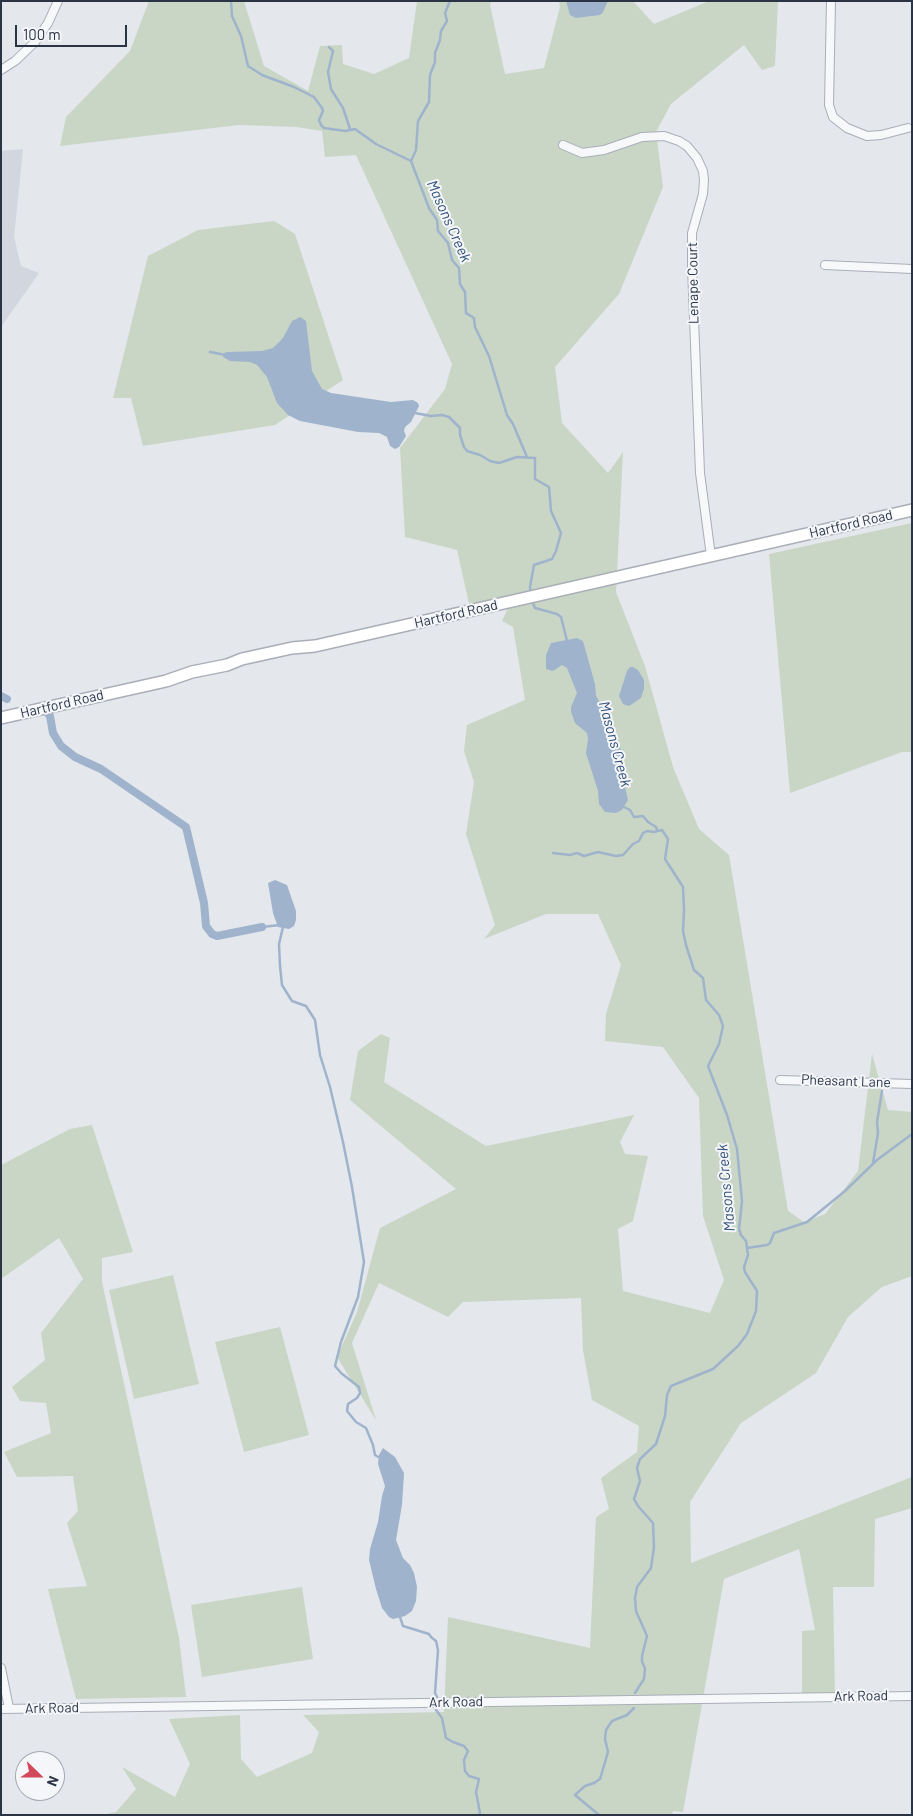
<!DOCTYPE html>
<style>
body{margin:0}
#map{position:relative;width:913px;height:1816px;overflow:hidden;background:#e4e7ec;font-family:Barlow,sans-serif}
canvas{display:block}
.frame{position:absolute;inset:0;border:2px solid #2b3445;pointer-events:none}
.north{position:absolute;left:15px;top:1751px;width:50px;height:50px;box-sizing:border-box;background:#f4f6f9;border:1px solid #a4a8b1;border-radius:50%;rotate:112deg;font-size:14px;font-weight:700;line-height:20px;text-align:center;color:#2b3445}
.north::after{content:'';display:block;margin:auto;width:18px;height:22px;background:#d1495b;clip-path:polygon(50% 0,100% 100%,50% 72%,0 100%)}
.scale{position:absolute;left:15px;top:25px;width:112px;height:22px;box-sizing:border-box;border:2px solid #2b3445;border-top:0;padding-left:6px;font-size:15px;line-height:18px;white-space:nowrap;color:#2b3445;-webkit-text-stroke:4px #f4f6f9;paint-order:stroke}
</style>
<div id="map">
<canvas width="913" height="1816"></canvas>
<div class="frame"></div>
<div class="north">N</div>
<div class="scale">100 m</div>
</div>
<script>
const ctx = document.querySelector('canvas').getContext('2d');
ctx.lineJoin = 'round';
function paint(path, color) { ctx.fillStyle = color; ctx.fill(path, 'evenodd'); }
const toPath = rows => new Path2D(rows.map(r => 'M' + r).join(''));
function trace(path, color, width, dash) { ctx.strokeStyle = color; ctx.lineWidth = width; ctx.lineCap = dash ? 'butt' : 'round'; ctx.setLineDash(dash || []); ctx.stroke(path); }
function drawText(font, color, halo, rows, align = 'center') {
  ctx.font = font + ' Barlow,sans-serif'; ctx.lineWidth = 4; ctx.setLineDash([]); ctx.textBaseline = 'middle'; ctx.strokeStyle = halo; ctx.fillStyle = color; for (const [text, x, y, turn = 0] of rows) {
    ctx.save(); ctx.translate(x, y); ctx.rotate((+turn || 0) * Math.PI / 180); ctx.textAlign = isNaN(turn) ? turn : align; if (halo) ctx.strokeText(text, 0, 0); ctx.fillText(text, 0, 0); ctx.restore();
  }
}
const built = toPath([
 [23,149,14,237,21,266,39,273,1,327,1,151]
]);
const green = toPath([
 [149,1,244,1,264,66,308,91,320,46,342,45,343,64,374,74,409,58,417,1,491,1,490,5,505,74,544,68,560,7,559,1,633,1,654,24,709,1,778,1,775,66,762,70,744,45,671,104,656,132,663,187,619,294,555,367,562,423,608,473,623,452,616,592,645,666,673,767,699,829,729,855,788,1211,804,1222,825,1214,858,1171,872,1054,888,1110,912,1112,912,1276,882,1287,848,1317,816,1373,741,1423,690,1502,691,1563,912,1477,912,1508,875,1519,874,1587,833,1587,835,1697,802,1698,802,1631,815,1630,799,1549,724,1579,683,1812,673,1811,672,1815,103,1815,116,1812,136,1789,122,1767,175,1797,190,1764,169,1719,240,1715,241,1759,257,1777,312,1753,319,1732,303,1715,444,1712,448,1617,590,1648,596,1517,609,1509,601,1478,637,1452,639,1426,592,1400,583,1350,581,1298,463,1302,448,1317,379,1283,352,1343,376,1420,337,1357,357,1312,380,1228,456,1189,350,1100,358,1051,381,1034,390,1038,384,1082,486,1146,634,1115,620,1142,625,1154,648,1156,633,1221,618,1229,623,1291,710,1313,724,1280,703,1216,699,1098,663,1047,605,1041,606,1014,621,965,598,914,546,914,484,939,495,925,466,834,474,782,464,751,467,725,525,700,513,627,502,621,513,597,470,608,457,550,405,537,400,448,445,389,452,364,356,155,325,157,322,131,296,127,239,125,60,146,66,117,130,51],
 [274,221,295,234,343,380,275,425,143,446,131,398,113,398,148,256,198,230],
 [912,523,912,752,902,752,790,793,769,554],
 [92,1125,133,1252,102,1258,102,1282,179,1638,186,1697,76,1699,48,1589,87,1586,67,1523,78,1511,73,1476,17,1477,4,1452,51,1433,46,1403,20,1401,12,1387,45,1360,41,1333,83,1279,59,1238,1,1279,1,1165,70,1129],
 [173,1275,199,1384,134,1399,109,1290],
 [280,1327,309,1435,244,1452,215,1342],
 [302,1587,313,1659,202,1677,191,1605]
]);
const water = toPath([
 [566,1,608,1,603,12,600,15,576,18,570,15],
 [300,317,306,321,312,371,322,389,331,393,391,402,413,400,418,403,419,406,411,422,405,427,404,431,406,436,399,447,395,449,390,446,387,437,379,433,358,432,300,421,288,415,277,403,267,377,257,365,250,362,230,361,223,357,224,353,227,352,262,351,273,348,283,338,292,321],
 [577,638,583,641,595,684,596,696,607,714,621,750,621,770,628,800,622,810,616,813,605,812,599,804,598,791,586,753,588,739,587,733,575,723,571,712,571,707,577,693,567,668,562,665,553,671,546,669,546,655,551,643],
 [630,667,633,667,638,670,644,680,644,689,641,698,629,706,623,704,619,696,627,671],
 [275,880,287,885,296,911,296,920,294,926,289,929,278,927,273,913,268,883],
 [383,1448,395,1457,404,1473,402,1505,396,1540,403,1558,410,1565,414,1573,417,1587,416,1601,412,1611,405,1616,393,1619,389,1617,382,1608,376,1589,369,1560,370,1549,378,1522,382,1496,385,1486,378,1464,379,1455]
]);
const stream = toPath([
 [231,1,232,16,241,36,248,66,262,75,294,87,314,97,322,108,323,111,319,120,321,125,324,128,345,131,355,129,376,144,411,161],
 [450,1,445,13,447,21,441,31,440,40,435,53,435,62,430,75,429,102,418,121,416,150,411,161,429,208,437,220,438,231,448,243,452,260,459,268,460,284,465,292,466,313,474,318,475,327,489,356,507,415,513,424,527,457],
 [329,47,333,51,328,72,331,89,343,108,350,129],
 [210,352,226,355],
 [415,413,431,416,442,415,449,417,460,428,460,435,464,447,467,451,480,455,490,461,499,463,517,457,535,458,535,479,549,487,551,511,561,533,556,551,552,559,534,565,530,587,531,594],
 [532,600,535,608,557,614,561,617,567,641],
 [622,806,630,810,634,817,643,816,648,822,656,827,657,830],
 [553,853,570,855,577,853,584,856,598,852,616,856,623,855,633,844,639,841,643,833,647,831,654,832,662,830,668,839,665,859,683,887,684,910,683,931,686,945,694,970,703,978,706,1000,719,1015,723,1026,719,1044,708,1066,727,1115,737,1149,742,1201,739,1229,741,1235,746,1241,748,1255,744,1267,745,1272,757,1291,756,1311,747,1334,738,1346,713,1369,671,1386,667,1395,665,1416,656,1444,640,1459,637,1468,640,1481,634,1499,638,1506,653,1523,654,1547,651,1568,637,1587,635,1598,636,1611,647,1636,642,1656,642,1661,645,1669,644,1679,635,1693],
 [262,927,280,925,283,927,279,944,280,966,282,985,292,1001,306,1006,315,1020,320,1055,330,1087,343,1142,352,1187,364,1262,358,1297,341,1342,335,1366,341,1373,359,1387,360,1393,357,1398,348,1404,347,1411,356,1422,366,1428,373,1445,375,1455,380,1458],
 [873,1163,878,1133,877,1122,882,1091],
 [747,1248,767,1245,770,1243,774,1233,807,1222,845,1191,877,1160,912,1134],
 [400,1617,403,1626,429,1634,431,1637,436,1641,438,1650,435,1693,437,1697],
 [437,1707,436,1710,442,1718,446,1738,453,1742,464,1746,468,1751,464,1760,465,1771,469,1776,479,1779,476,1792,480,1813,479,1815],
 [599,1815,575,1795,585,1786,594,1783,600,1779,608,1752,605,1739,606,1730,612,1721,627,1715,634,1708]
]);
const canal = toPath([
 [1,696,7,699],
 [45,710,50,716,53,733,61,746,75,757,101,769,186,827,204,903,206,926,212,934,217,936,262,927]
]);
const street = toPath([
 [831,1,829,105,833,117,847,128,867,136,881,135,908,128],
 [1,70,15,61,35,42,48,23,58,1],
 [563,145,582,153,604,150,642,137,664,136,679,141,687,146,697,158,703,171,704,180,703,194,692,233,692,267,700,473,711,556],
 [825,265,912,269],
 [780,1080,912,1084],
 [1,1668,9,1708],
 [1,1709,912,1696]
]);
const secondary = toPath([
 [1,718,166,681,192,672,227,665,242,659,292,648,315,646,912,510]
]);
const streetNames = [
 ["Lenape Court",693,283,-91],
 ["Hartford Road",851,524,-13],
 ["Hartford Road",456,614,-13],
 ["Hartford Road",62,704,-13],
 ["Pheasant Lane",846,1081,2],
 ["Ark Road",861,1696,-1],
 ["Ark Road",456,1702,-1],
 ["Ark Road",52,1708,-1]
];
const waterNames = [
 ["Masons Creek",449,221,66],
 ["Masons Creek",615,744,75],
 ["Masons Creek",726,1188,-95]
];
paint(built, '#d2d6de');
paint(green, '#c9d6c5');
paint(water, '#9fb4cc');
trace(stream, '#9fb4cc', 2.5);
trace(canal, '#9fb4cc', 8);
trace(street, '#a9aeb7', 10);
trace(secondary, '#a9aeb7', 14);
trace(street, '#f7f8fa', 8);
trace(secondary, '#fff', 11);
drawText('14px', '#2b3445', '#f4f6f9', streetNames);
drawText('italic 15px', '#34527a', '#f4f6f9', waterNames);
</script>
